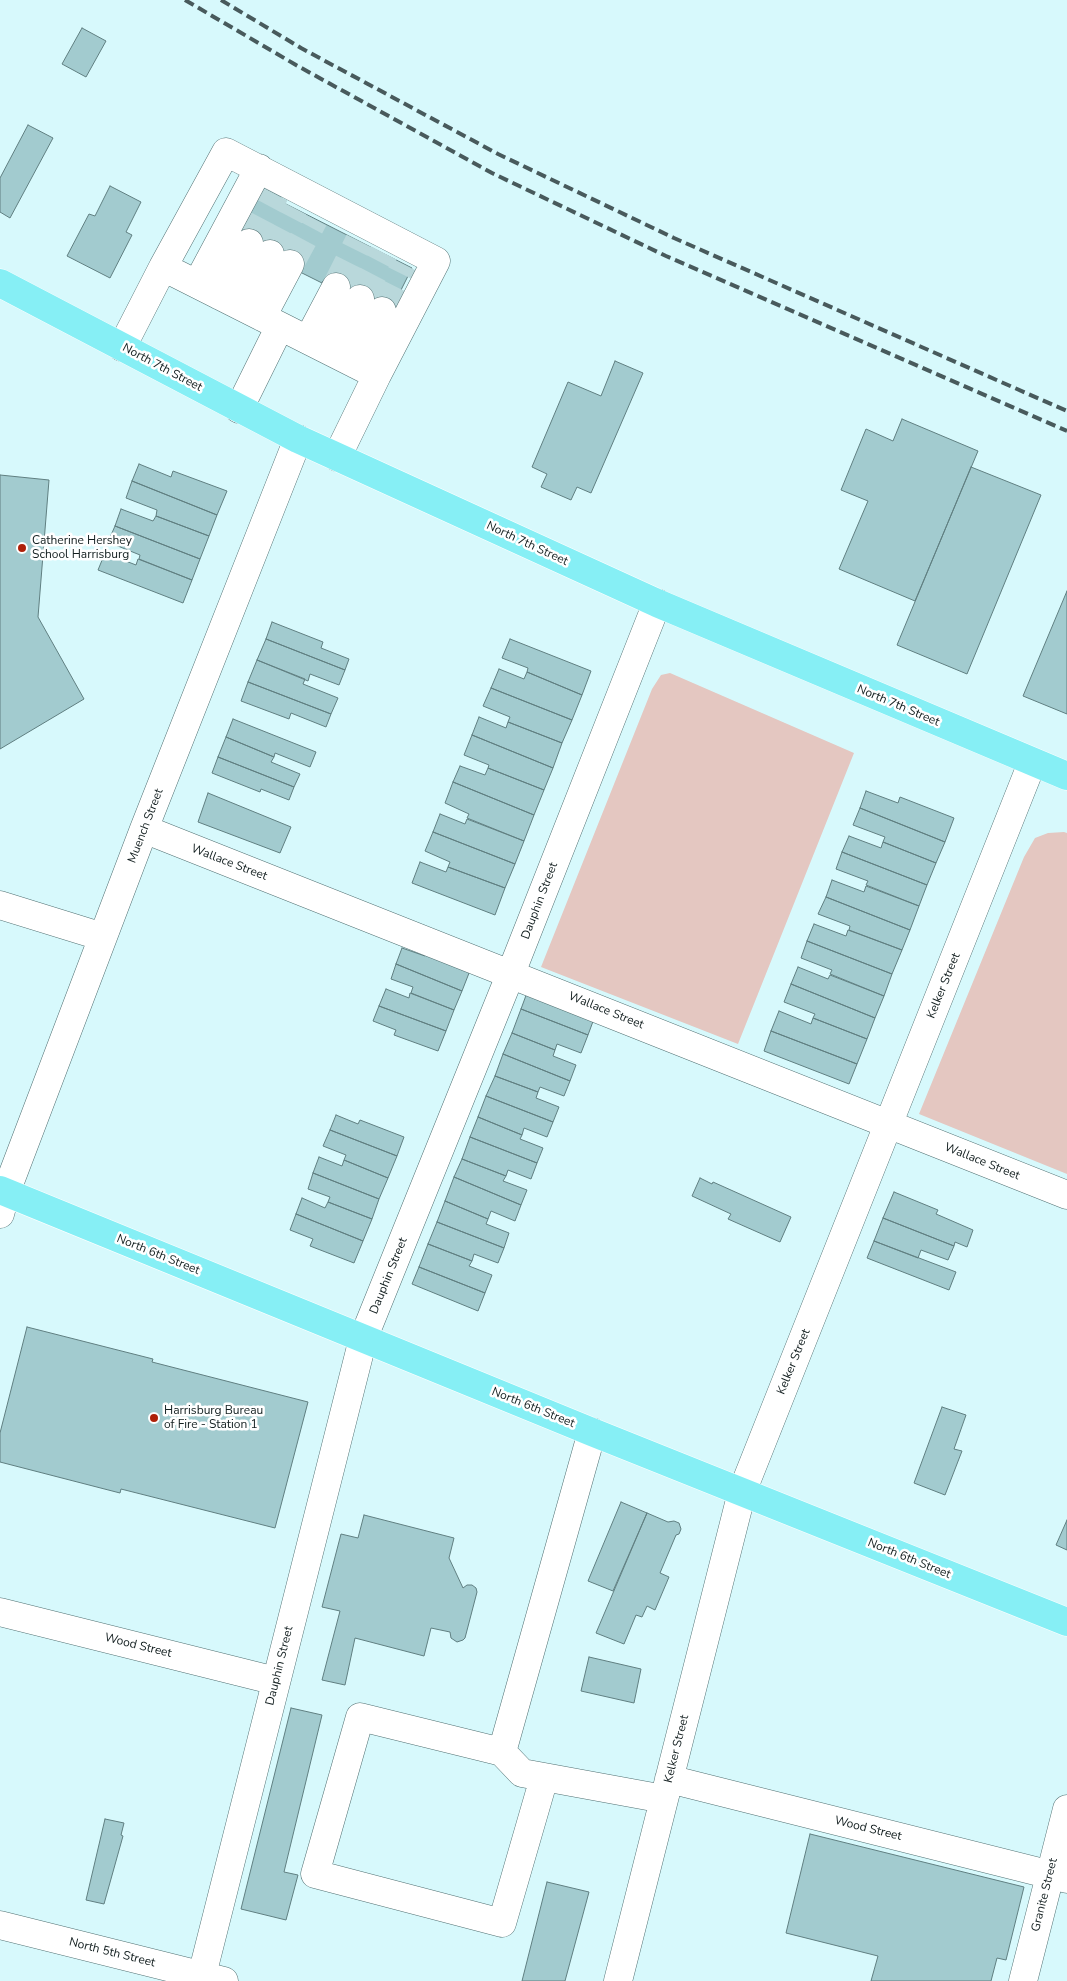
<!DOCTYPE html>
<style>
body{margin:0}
canvas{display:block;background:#d7f9fc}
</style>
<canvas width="1067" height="1981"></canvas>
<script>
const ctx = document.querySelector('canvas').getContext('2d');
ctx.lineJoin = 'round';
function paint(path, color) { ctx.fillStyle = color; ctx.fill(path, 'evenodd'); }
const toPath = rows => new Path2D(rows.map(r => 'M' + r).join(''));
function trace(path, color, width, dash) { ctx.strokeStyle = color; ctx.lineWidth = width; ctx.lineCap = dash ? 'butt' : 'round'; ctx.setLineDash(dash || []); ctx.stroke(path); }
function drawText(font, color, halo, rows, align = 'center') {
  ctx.font = font + ' "Nunito Sans",sans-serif'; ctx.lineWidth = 5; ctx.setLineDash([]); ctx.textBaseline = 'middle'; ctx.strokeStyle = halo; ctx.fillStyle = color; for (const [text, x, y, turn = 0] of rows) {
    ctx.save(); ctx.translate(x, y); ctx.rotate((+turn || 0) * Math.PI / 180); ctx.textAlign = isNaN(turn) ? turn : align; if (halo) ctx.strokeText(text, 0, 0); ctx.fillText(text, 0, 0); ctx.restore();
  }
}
const green = toPath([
 [670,673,854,753,738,1044,541,967,652,689,661,675],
 [1064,832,1067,833,1067,1174,919,1114,1024,857,1035,838,1048,833]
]);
const building = toPath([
 [82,28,106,41,86,77,62,64,82,28],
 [28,125,53,138,10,218,0,212,0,178,28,125],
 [257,185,281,197,280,201,412,268,389,314,323,281,322,283,298,271,232,234,257,185],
 [110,186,141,202,126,232,132,235,110,278,67,256,89,214,95,216,110,186],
 [615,361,643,373,591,493,577,487,571,500,541,487,547,474,532,467,568,382,601,396,615,361],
 [902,419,978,451,915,601,839,569,868,501,841,490,866,429,893,441,902,419],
 [139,464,171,477,173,471,227,491,217,515,132,481,139,464],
 [971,467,1041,495,967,674,897,645,971,467],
 [0,475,49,480,38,617,84,699,0,749,0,475],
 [132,481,217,515,209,536,156,516,157,510,126,498,132,481],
 [121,509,153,521,156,516,209,536,200,559,115,526,121,509],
 [115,526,200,559,192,580,139,559,140,555,108,542,115,526],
 [105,553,136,565,138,559,192,580,183,603,98,570,105,553],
 [1067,591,1067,714,1023,696,1067,591],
 [272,622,323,642,321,648,349,659,345,670,266,639,272,622],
 [266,639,345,670,339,685,310,674,308,681,257,660,266,639],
 [510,639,591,671,582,695,527,672,528,668,502,658,510,639],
 [257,660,305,679,303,684,338,698,331,714,248,682,257,660],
 [499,669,524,679,527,672,582,695,572,720,491,688,499,669],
 [248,682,331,714,326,727,291,713,289,719,241,701,248,682],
 [491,688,572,720,562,743,508,722,510,717,483,706,491,688],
 [479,717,506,728,508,722,562,743,553,768,472,735,479,717],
 [233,719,316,752,310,767,275,753,274,757,226,737,233,719],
 [472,735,553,768,544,790,488,768,489,765,464,755,472,735],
 [226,737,274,757,271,762,300,774,294,787,218,757,226,737],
 [218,757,294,787,289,800,261,789,260,792,212,773,218,757],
 [460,766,485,775,488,768,544,790,534,815,453,782,460,766],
 [453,782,534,815,524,841,467,818,469,814,445,803,453,782],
 [866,791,898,803,900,797,954,818,945,842,860,808,866,791],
 [208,793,291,827,280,853,198,822,208,793],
 [860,808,945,842,936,863,883,842,885,837,853,825,860,808],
 [440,814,465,824,467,819,524,841,515,864,433,832,440,814],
 [433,832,515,864,505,888,448,867,450,862,425,851,433,832],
 [849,836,881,848,883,842,936,863,927,885,842,852,849,836],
 [842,852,927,885,919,906,866,885,868,881,836,869,842,852],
 [420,862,446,872,448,867,505,888,495,915,412,883,420,862],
 [832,880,864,892,866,886,919,906,910,930,826,897,832,880],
 [826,897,910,930,902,950,849,930,850,926,818,914,826,897],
 [814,924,846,936,848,930,902,950,892,974,807,941,814,924],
 [807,941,892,974,884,996,830,974,832,970,801,958,807,941],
 [402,948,425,956,427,951,471,968,462,991,396,964,402,948],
 [396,964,462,991,454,1010,411,993,413,987,391,979,396,964],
 [798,967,828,979,830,975,884,996,875,1018,791,984,798,967],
 [791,984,875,1018,867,1039,813,1018,815,1014,784,1002,791,984],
 [386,989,409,998,410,993,454,1010,446,1031,379,1006,386,989],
 [528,990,595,1016,588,1035,521,1009,528,990],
 [379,1006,446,1031,438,1051,394,1035,396,1030,373,1021,379,1006],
 [521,1009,588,1035,581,1053,557,1044,555,1050,512,1033,521,1009],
 [779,1011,811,1024,813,1018,867,1039,857,1064,771,1031,779,1011],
 [771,1031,857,1064,849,1084,764,1051,771,1031],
 [512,1033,555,1050,553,1056,576,1065,570,1081,503,1054,512,1033],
 [503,1054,570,1081,564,1096,540,1087,538,1092,495,1076,503,1054],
 [495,1076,538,1092,536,1098,559,1107,553,1122,486,1096,495,1076],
 [486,1096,553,1122,547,1137,524,1128,522,1135,478,1117,486,1096],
 [336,1115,358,1124,360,1120,404,1137,397,1156,330,1130,336,1115],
 [478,1117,522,1135,520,1139,543,1148,537,1163,470,1137,478,1117],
 [330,1130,397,1156,388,1178,344,1160,346,1155,323,1146,330,1130],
 [470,1137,537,1163,531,1179,508,1170,506,1176,462,1159,470,1137],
 [319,1157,342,1166,344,1160,388,1178,379,1199,313,1173,319,1157],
 [462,1159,506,1176,503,1181,527,1190,521,1205,454,1177,462,1159],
 [313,1173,379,1199,372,1219,328,1202,330,1197,308,1189,313,1173],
 [454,1177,521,1205,515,1221,491,1211,488,1219,445,1201,454,1177],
 [700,1178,712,1184,713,1182,791,1217,780,1242,728,1219,731,1214,692,1196,700,1178],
 [894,1192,938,1210,936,1214,973,1230,967,1247,955,1242,954,1246,883,1218,894,1192],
 [302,1198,325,1208,328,1202,372,1219,363,1241,296,1214,302,1198],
 [445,1201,488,1219,486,1224,509,1233,504,1248,437,1222,445,1201],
 [296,1214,363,1241,354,1263,310,1246,313,1239,290,1230,296,1214],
 [883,1218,954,1246,948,1260,921,1250,918,1258,874,1241,883,1218],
 [437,1222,504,1248,498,1263,474,1254,472,1261,428,1244,437,1222],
 [874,1241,956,1272,949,1290,867,1258,874,1241],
 [428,1244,472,1261,469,1266,492,1275,485,1293,419,1267,428,1244],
 [419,1267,485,1293,478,1311,412,1284,419,1267],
 [27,1327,153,1359,152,1362,308,1402,275,1528,121,1489,120,1493,0,1462,0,1433,27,1327],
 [942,1407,966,1415,954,1449,962,1451,945,1495,914,1483,942,1407],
 [621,1502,647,1513,613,1591,588,1581,621,1502],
 [647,1513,668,1522,674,1521,679,1523,681,1529,679,1534,676,1535,660,1573,669,1577,655,1610,647,1606,642,1617,636,1615,624,1644,596,1633,647,1513],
 [364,1515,454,1538,449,1558,463,1588,467,1585,472,1585,476,1588,477,1592,465,1638,463,1640,457,1642,451,1638,450,1632,431,1628,424,1656,355,1638,345,1685,322,1680,340,1611,322,1607,341,1534,358,1538,364,1515],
 [1067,1520,1067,1550,1056,1545,1067,1520],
 [589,1657,641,1669,634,1703,581,1691,589,1657],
 [291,1708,322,1715,284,1872,298,1875,286,1920,241,1909,291,1708],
 [105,1819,124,1823,121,1835,123,1836,104,1904,86,1900,105,1819],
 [810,1834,1024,1887,1006,1960,997,1958,991,1981,871,1981,878,1956,786,1933,810,1834],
 [547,1882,589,1892,565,1981,522,1981,547,1882]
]);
const minorTunnel = toPath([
 [249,243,275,194],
 [270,254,294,208],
 [290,264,314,219],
 [336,287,359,241],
 [360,299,384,253],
 [382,311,405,265]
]);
const minor = toPath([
 [197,284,259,168],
 [220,296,249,243],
 [241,306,270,254],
 [262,317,290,264],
 [308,340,336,287],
 [122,347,163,267,226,152,436,261,377,375,163,267],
 [332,352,360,299],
 [355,364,382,311],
 [239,409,280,326],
 [337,457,377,375],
 [144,829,1067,1195],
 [0,905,103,937],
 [0,1214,6,1192,144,829,298,439],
 [592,1432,502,1752,522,1773,664,1799],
 [0,1612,276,1681],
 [502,1752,360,1717,315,1874,502,1923,544,1778],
 [669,1779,1067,1879],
 [0,1925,224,1981],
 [202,1975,363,1339,511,973,657,603],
 [618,1981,742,1492,1032,763],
 [1023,1981,1067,1809]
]);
const major = toPath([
 [0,283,298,439,657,603,1067,776],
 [0,1190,592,1432,1067,1622]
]);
const rail = toPath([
 [185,0,296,65,492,173,666,256,1067,431],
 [221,0,301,48,498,154,674,238,1067,411]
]);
const markers = [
 [22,548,5,"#ae2009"],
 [154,1418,5,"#ae2009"]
];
const streetNames = [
 ["North 7th Street",162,368,28],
 ["North 7th Street",527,544,25],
 ["North 7th Street",898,706,23],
 ["Muench Street",146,826,-69],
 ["Wallace Street",229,863,21],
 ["Dauphin Street",540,901,-69],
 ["Kelker Street",944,986,-68],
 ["Wallace Street",606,1011,22],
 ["Wallace Street",982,1162,22],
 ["North 6th Street",158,1255,22],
 ["Dauphin Street",389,1276,-68],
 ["Kelker Street",794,1362,-68],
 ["North 6th Street",533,1408,22],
 ["North 6th Street",909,1559,22],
 ["Wood Street",138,1646,14],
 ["Dauphin Street",280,1666,-76],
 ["Kelker Street",677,1749,-76],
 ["Wood Street",868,1829,14],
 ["Granite Street",1045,1895,-76],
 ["North 5th Street",112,1953,14]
];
const poiNames = [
 ["Catherine Hershey",32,541],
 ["School Harrisburg",32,555],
 ["Harrisburg Bureau",164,1411],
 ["of Fire - Station 1",164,1425]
];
paint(green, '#e4c7c1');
paint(building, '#a2cbcf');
trace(building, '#607f81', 1);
trace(minorTunnel, '#b9d8db', 28, [28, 14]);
trace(minor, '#527173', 29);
trace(major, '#fff', 29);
trace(minor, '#fff', 28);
trace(major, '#86eff5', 28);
trace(rail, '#485a5c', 4, [10, 5]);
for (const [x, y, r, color] of markers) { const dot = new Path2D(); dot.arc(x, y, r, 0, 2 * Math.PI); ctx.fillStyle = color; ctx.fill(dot); trace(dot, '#fff', 2); }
drawText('12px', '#121e1f', '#fff', streetNames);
drawText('12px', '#121e1f', '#fff', poiNames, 'left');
</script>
